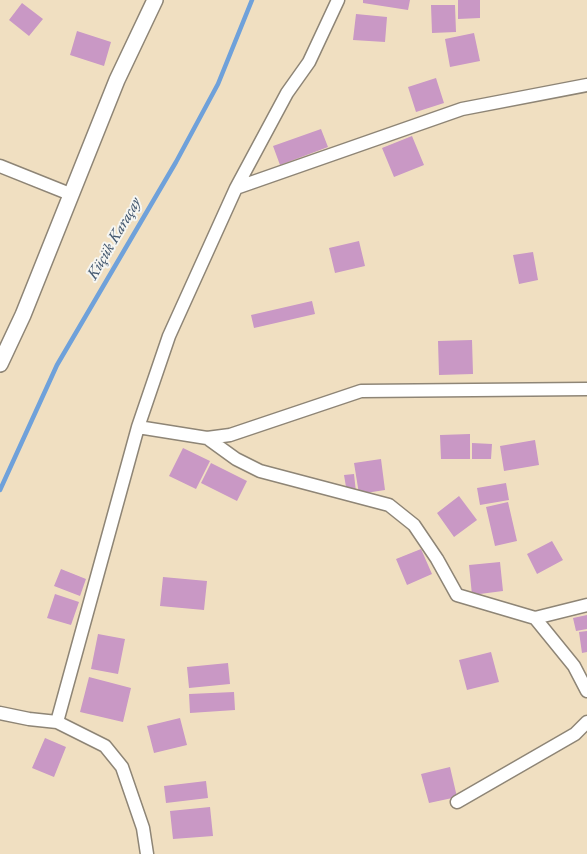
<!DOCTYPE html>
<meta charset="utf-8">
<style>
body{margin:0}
canvas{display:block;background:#f0dfc1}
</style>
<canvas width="587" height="854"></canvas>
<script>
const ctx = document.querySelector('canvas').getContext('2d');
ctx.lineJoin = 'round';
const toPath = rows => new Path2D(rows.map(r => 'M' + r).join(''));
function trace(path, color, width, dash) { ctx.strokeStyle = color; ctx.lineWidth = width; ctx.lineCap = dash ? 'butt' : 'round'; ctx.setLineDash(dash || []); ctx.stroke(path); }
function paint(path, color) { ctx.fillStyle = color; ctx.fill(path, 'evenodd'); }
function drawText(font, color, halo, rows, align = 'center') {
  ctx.font = font + ' "IM FELL Great Primer",serif'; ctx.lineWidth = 4; ctx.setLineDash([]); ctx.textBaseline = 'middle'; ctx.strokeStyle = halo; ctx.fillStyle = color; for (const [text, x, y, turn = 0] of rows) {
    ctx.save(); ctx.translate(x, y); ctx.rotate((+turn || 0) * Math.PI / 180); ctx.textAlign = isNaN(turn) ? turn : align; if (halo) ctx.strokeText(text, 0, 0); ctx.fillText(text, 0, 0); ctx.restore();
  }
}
const stream = toPath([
 [0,490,57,365,176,162,218,84,252,0]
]);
const building = toPath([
 [363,0,410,0,408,10,363,3],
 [458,0,480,0,480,18,458,19],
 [22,3,43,19,29,36,9,20],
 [431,5,455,5,456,32,432,33],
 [356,14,387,17,385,42,353,40],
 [77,31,111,42,104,66,70,55],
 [474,33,480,61,450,67,445,39],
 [436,78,444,103,416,112,408,87],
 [321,129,328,147,280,165,273,146],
 [412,136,424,165,394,177,382,148],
 [359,241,365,266,335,273,329,248],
 [533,252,538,280,519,284,513,255],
 [312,301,315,314,254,328,251,315],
 [472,340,473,374,439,375,438,341],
 [470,434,470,459,441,459,440,435],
 [535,440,539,465,504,471,500,446],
 [472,443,492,444,491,459,472,459],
 [183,448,210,461,196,489,169,476],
 [381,459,385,490,359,494,354,463],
 [211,463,247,481,237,501,201,483],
 [354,474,356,492,347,493,344,475],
 [506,483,509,500,480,505,477,488],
 [459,496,477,520,454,537,437,513],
 [508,502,517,541,495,546,486,507],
 [552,541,563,560,537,574,527,554],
 [421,549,432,574,407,585,396,559],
 [500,562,503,591,472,595,469,565],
 [61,569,86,579,80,596,54,586],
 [163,577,207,581,204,610,160,606],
 [55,594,79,602,71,625,47,618],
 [587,615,587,629,576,631,573,618],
 [587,631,587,652,582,653,579,632],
 [98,634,125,639,118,674,91,669],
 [491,652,499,682,467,690,459,660],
 [228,663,230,684,189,688,187,667],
 [89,677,131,688,123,722,80,712],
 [234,692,235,710,190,713,189,694],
 [180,718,187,745,154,753,147,726],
 [45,738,66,747,54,777,32,768],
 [450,767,457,797,429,803,421,774],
 [206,781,208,798,166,803,164,786],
 [210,807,213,836,173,839,170,811]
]);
const minor = toPath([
 [0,166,70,194],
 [236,188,462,109,587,85],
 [138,427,207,438,230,435,361,391,587,389],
 [207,438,236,459,260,471,389,505,414,525,437,559,457,595,535,618,587,605],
 [535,618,574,666,587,691],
 [0,713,29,719,57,722,105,746,122,767,143,828,147,854],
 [57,722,138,427,169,336,236,188,287,93,309,62,338,0],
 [457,802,575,734,587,722]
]);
const tertiary = toPath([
 [0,364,23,315,117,80,155,0]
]);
const waterNames = [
 ["Küçük Karaçay",115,239,-60]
];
trace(stream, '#6fa1da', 4.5);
paint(building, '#c998c5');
trace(minor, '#8e8576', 15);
trace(tertiary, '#8e8576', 18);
trace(minor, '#fff', 12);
trace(tertiary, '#fff', 15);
drawText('italic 15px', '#465a71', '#f6f6f2', waterNames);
</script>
